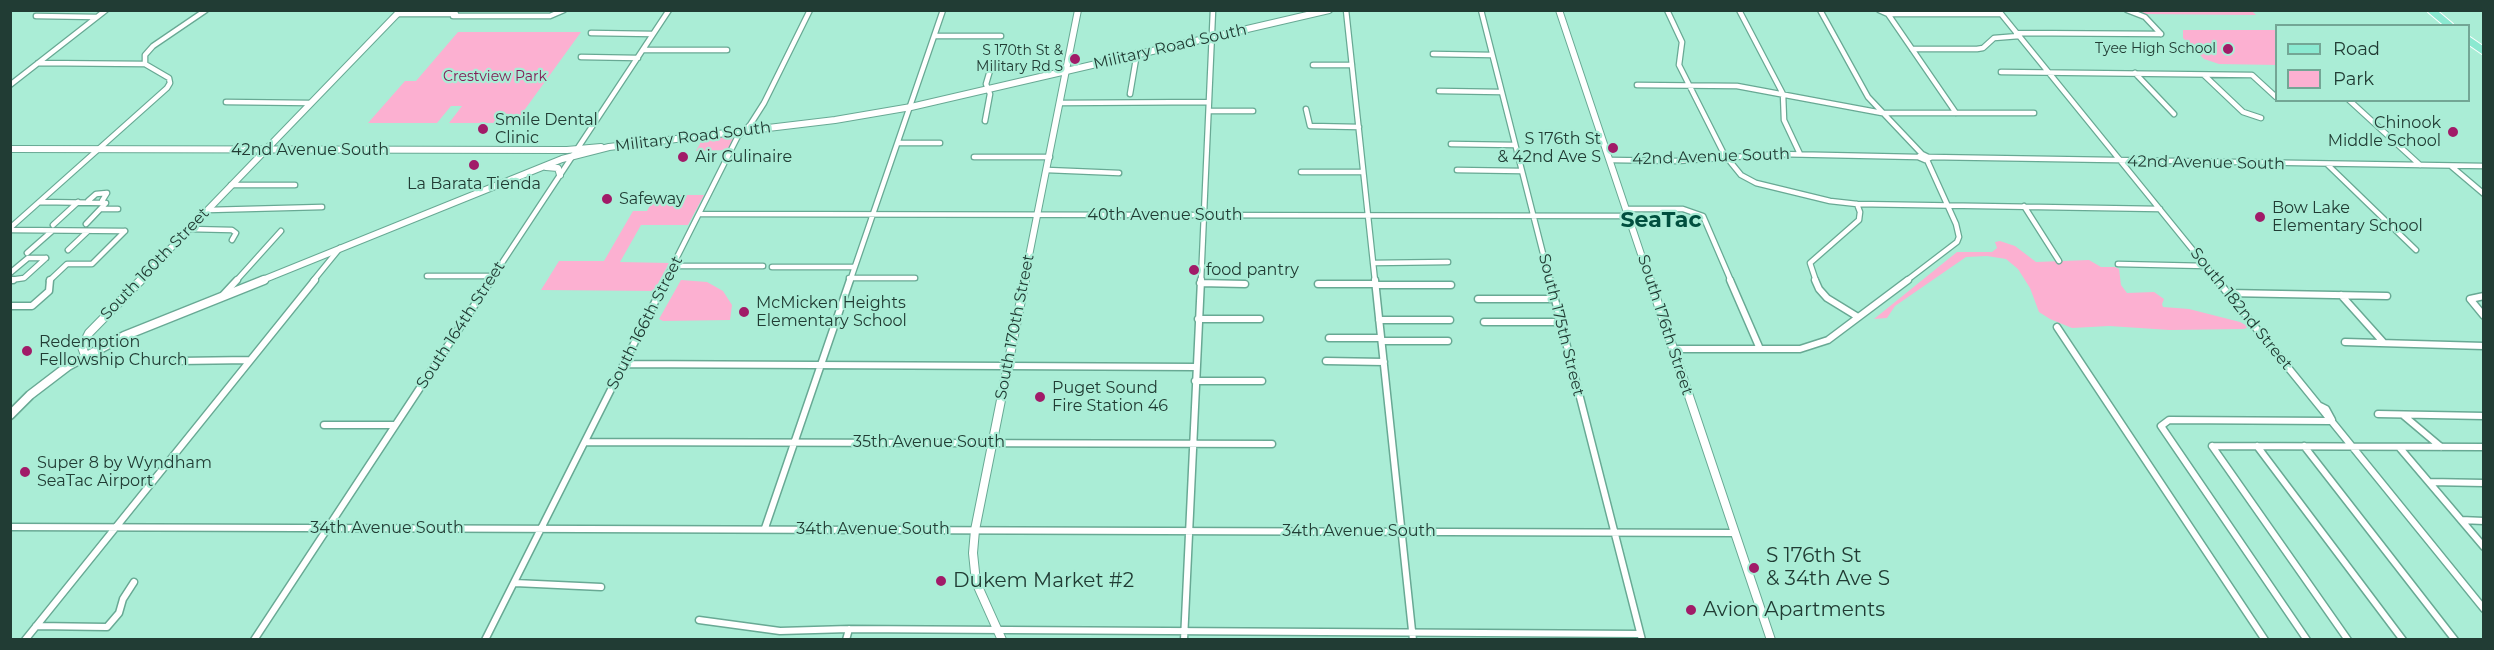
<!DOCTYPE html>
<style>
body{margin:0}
#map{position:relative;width:2494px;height:650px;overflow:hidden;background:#aaedd6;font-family:Montserrat,sans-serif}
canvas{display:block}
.frame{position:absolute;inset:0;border:12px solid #213c34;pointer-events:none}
.legend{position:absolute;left:2275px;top:24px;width:195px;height:78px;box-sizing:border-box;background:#aaedd6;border:2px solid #73a695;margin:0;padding:8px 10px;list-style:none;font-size:18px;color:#213c34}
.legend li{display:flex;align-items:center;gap:12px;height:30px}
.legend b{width:30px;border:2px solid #73a695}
</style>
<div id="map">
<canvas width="2494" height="650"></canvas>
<div class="frame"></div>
<ul class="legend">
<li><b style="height:8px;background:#8be9d1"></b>Road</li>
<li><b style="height:16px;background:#fcb0d1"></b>Park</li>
</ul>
</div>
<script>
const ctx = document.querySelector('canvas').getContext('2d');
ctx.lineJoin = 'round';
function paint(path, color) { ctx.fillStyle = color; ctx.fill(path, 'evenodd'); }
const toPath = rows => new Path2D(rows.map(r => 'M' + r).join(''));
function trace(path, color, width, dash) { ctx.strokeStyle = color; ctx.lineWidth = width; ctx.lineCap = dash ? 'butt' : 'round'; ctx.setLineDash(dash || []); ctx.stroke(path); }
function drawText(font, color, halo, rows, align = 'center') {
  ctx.font = font + ' Montserrat,sans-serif'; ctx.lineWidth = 4.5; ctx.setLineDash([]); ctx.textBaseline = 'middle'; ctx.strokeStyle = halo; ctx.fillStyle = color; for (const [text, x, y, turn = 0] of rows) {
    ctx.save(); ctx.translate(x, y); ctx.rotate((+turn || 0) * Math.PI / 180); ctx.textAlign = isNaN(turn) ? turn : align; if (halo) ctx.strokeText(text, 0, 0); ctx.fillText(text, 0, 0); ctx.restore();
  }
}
const green = toPath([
 [2251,10,2256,15,2142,14,2139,11],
 [2183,30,2276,30,2276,65,2219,64,2204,59,2183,38],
 [458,32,581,32,515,123,449,123,462,106,451,106,437,123,368,123,405,81,416,81],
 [735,135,728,150,696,151,703,138],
 [656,195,704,195,688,225,641,225,620,262,669,263,654,291,541,290,559,261,604,261,633,211,647,211],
 [2000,241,2015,246,2036,262,2089,260,2101,267,2115,267,2119,269,2121,285,2127,293,2154,292,2164,299,2162,304,2163,307,2189,309,2240,322,2249,327,2244,329,2170,330,2109,326,2072,328,2050,319,2039,312,2030,288,2018,269,2006,259,1987,256,1966,257,1895,306,1887,318,1874,319,1957,252,1992,252,1997,248,1995,242],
 [681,280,707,282,723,291,732,305,730,320,663,321,659,319]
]);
const minorFar1 = toPath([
 [1346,10,1375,281],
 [1481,10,1550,281],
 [1667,10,1682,42,1679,65,1724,154,1741,175,1756,183,1830,201,1857,204,2160,209],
 [1739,10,1783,94,1784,120,1800,154],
 [1820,10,1868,97,1922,154],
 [1879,10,1888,14,2001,14],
 [1998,10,2218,281],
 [2127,10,2145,17,2161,34],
 [397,14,456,14],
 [1888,14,1956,113],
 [36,16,97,17],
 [453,16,550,16,564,10],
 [591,33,653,34],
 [2016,33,2161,34],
 [935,36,1001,36],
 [1912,49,1977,49,1983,48,1994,38,2019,36],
 [643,50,727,50],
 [1433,54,1492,55],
 [581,57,638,58],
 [38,63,145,64],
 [1313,65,1352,65],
 [2001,72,2252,75,2276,97],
 [2135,73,2174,114],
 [2204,75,2243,112,2261,118],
 [10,85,106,10],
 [1637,85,1737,86,1882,113,2034,113],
 [1439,91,1501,92],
 [1130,94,1137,53],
 [2349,100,2420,165],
 [226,102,311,103],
 [1060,103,1209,102],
 [1306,109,1310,126,1359,127],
 [1209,111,1253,111],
 [985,121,990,94,986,84,991,67],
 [898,143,940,143],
 [1451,144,1515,145],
 [1922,154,1930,158,1925,160,1918,157,1922,154],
 [974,157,1050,157],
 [1929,157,2484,166],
 [1611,160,1677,161,1778,154,1918,157],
 [2328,165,2416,250],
 [2451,166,2484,194],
 [1047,170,1119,173],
 [1457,170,1521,171],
 [1301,172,1363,172],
 [231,185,295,185],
 [88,201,96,194,107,193,102,201],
 [40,202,106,203,86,224],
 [2024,206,2059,261],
 [102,209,118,209],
 [1627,209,1683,209,1703,216,1731,281],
 [208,210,322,207],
 [701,214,1630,216],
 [53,225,78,202],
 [10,228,167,88,170,83,169,78,145,64,145,55,153,46,206,10],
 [189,229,232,230,236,233,232,240],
 [10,230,125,231],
 [68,250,88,231],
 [27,253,52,231],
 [1373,263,1448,262],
 [2118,264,2206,266],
 [674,266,763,266],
 [772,267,853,267],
 [10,273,28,258,46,258],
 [427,276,493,276],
 [849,278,915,278],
 [10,280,24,278,46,258],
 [49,281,67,264,92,264,125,231],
 [236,281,281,231],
 [313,281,340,248],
 [490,281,669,10],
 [665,281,738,136,750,125,764,103,810,10],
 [850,281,943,10],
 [1201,281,1213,10],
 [1816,281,1810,263,1859,220,1860,212,1857,204],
 [1906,281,1957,242,1959,237,1956,224,1927,160]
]);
const minor = toPath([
 [10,280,13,280],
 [1375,280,1413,640],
 [1550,280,1642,640],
 [1730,280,1760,349],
 [1815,280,1819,289,1827,298,1858,317],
 [2217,280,2484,609],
 [1200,283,1245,284],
 [1318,284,1375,284],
 [1375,285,1451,285],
 [2228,293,2387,296],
 [224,294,237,280],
 [2341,295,2384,343],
 [2484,296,2470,299,2484,316],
 [1478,299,1555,299],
 [10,306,32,306,49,291,50,280],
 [1198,319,1260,319],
 [1379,320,1450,320],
 [1484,322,1561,322],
 [2057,327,2265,640],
 [1329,338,1381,338],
 [1382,341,1448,341],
 [2345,342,2484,346],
 [1673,349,1800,349,1828,340,1908,280],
 [178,361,250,360],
 [1326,361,1384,362],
 [624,364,1196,367],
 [1195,381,1262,381],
 [2320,406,2326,409,2332,420],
 [2378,414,2484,416],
 [2403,415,2441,447],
 [324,425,395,425],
 [585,442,1272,444],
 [2212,446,2484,447],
 [2212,446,2348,640],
 [2257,446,2403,640],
 [2304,446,2455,640],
 [2399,447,2484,547],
 [2429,482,2484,483],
 [2461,520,2484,521],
 [10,527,1735,533],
 [765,528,850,280],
 [515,583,601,587],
 [699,620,780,631,849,629,1640,634],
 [36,626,107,627,119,613,123,599,134,582],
 [25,640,315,280],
 [254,640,491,280],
 [485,640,666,280],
 [846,640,849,629],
 [1184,640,1201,280],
 [2307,640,2161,426,2169,420,2331,421]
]);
const tertiaryFar1 = toPath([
 [1559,10,1650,281],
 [10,149,567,150,601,147],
 [139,281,401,10],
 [1024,281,1078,10]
]);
const tertiary = toPath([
 [1650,280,1771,640],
 [85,355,82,347,89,333,141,280],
 [1002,640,976,582,973,553,975,530,1025,280]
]);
const secondaryFar1 = toPath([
 [546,167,558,168,560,175],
 [260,281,562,159,609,147,835,120,911,107,1329,10]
]);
const secondary = toPath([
 [10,415,30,395,68,366,124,336,264,280]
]);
const primary = toPath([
 [2431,10,2450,26],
 [2468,40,2484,51]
]);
const markers = [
 [2228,49,6,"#a11b68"],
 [1075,59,6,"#a11b68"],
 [483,129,6,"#a11b68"],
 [2453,132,6,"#a11b68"],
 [1613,148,6,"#a11b68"],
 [683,157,6,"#a11b68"],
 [474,165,6,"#a11b68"],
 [607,199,6,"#a11b68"],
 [2260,217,6,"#a11b68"],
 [1194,270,6,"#a11b68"],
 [744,312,6,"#a11b68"],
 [27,351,6,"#a11b68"],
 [1040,397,6,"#a11b68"],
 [25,472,6,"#a11b68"],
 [1754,568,6,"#a11b68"],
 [941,581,6,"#a11b68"],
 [1691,610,6,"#a11b68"]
];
const farPoinames = [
 ["Tyee High School",2216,49],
 ["S 170th St &",1063,51],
 ["Military Rd S",1063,67]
];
const farParknames = [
 ["Crestview Park",495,77]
];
const streetNames = [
 ["Military Road South",1170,47,-13],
 ["Military Road South",693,137,-7],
 ["42nd Avenue South",310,150],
 ["42nd Avenue South",1711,157,-2],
 ["42nd Avenue South",2206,163,1],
 ["40th Avenue South",1165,215],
 ["South 160th Street",155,264,-46],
 ["South 182nd Street",2241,309,51],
 ["South 166th Street",645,323,-63],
 ["South 164th Street",461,325,-57],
 ["South 175th Street",1561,325,76],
 ["South 176th Street",1665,325,72],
 ["South 170th Street",1015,327,-79],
 ["35th Avenue South",929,442],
 ["34th Avenue South",387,528],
 ["34th Avenue South",873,529],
 ["34th Avenue South",1359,531]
];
const poiNames = [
 ["Smile Dental",495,120],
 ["Clinic",495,138],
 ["Chinook",2441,123,"right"],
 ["Middle School",2441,141,"right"],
 ["S 176th St",1601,139,"right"],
 ["& 42nd Ave S",1601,157,"right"],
 ["Air Culinaire",695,157],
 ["La Barata Tienda",474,184,"center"],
 ["Safeway",619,199],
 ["Bow Lake",2272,208],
 ["Elementary School",2272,226],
 ["food pantry",1206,270],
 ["McMicken Heights",756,303],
 ["Elementary School",756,321],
 ["Redemption",39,342],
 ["Fellowship Church",39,360],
 ["Puget Sound",1052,388],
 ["Fire Station 46",1052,406],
 ["Super 8 by Wyndham",37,463],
 ["SeaTac Airport",37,481]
];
const nearPoinames = [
 ["S 176th St",1766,556],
 ["& 34th Ave S",1766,579],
 ["Dukem Market #2",953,581],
 ["Avion Apartments",1703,610]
];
const districtNames = [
 ["SeaTac",1661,221]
];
paint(green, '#fcb0d1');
trace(minorFar1, '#68a994', 7);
trace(minor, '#68a994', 9);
trace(tertiaryFar1, '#68a994', 8);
trace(tertiary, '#68a994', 10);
trace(secondaryFar1, '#68a994', 8);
trace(secondary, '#68a994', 11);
trace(primary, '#fff', 9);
trace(minorFar1, '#fff', 4.5);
trace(minor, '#fff', 6);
trace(tertiaryFar1, '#fff', 6);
trace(tertiary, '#fff', 8);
trace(secondaryFar1, '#fff', 6);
trace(secondary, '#fff', 8);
trace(primary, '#8be9d1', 7);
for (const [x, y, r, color] of markers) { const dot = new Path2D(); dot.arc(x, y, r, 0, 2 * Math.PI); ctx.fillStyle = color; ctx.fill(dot); trace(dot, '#aaedd6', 2); }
drawText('14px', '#213c34', '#aaedd6', farPoinames, 'right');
drawText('14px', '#811c54', '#aaedd6', farParknames);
drawText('16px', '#213c34', '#aaedd6', streetNames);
drawText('16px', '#213c34', '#aaedd6', poiNames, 'left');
drawText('20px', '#213c34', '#aaedd6', nearPoinames, 'left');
drawText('bold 22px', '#004f3e', '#aaedd6', districtNames);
</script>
